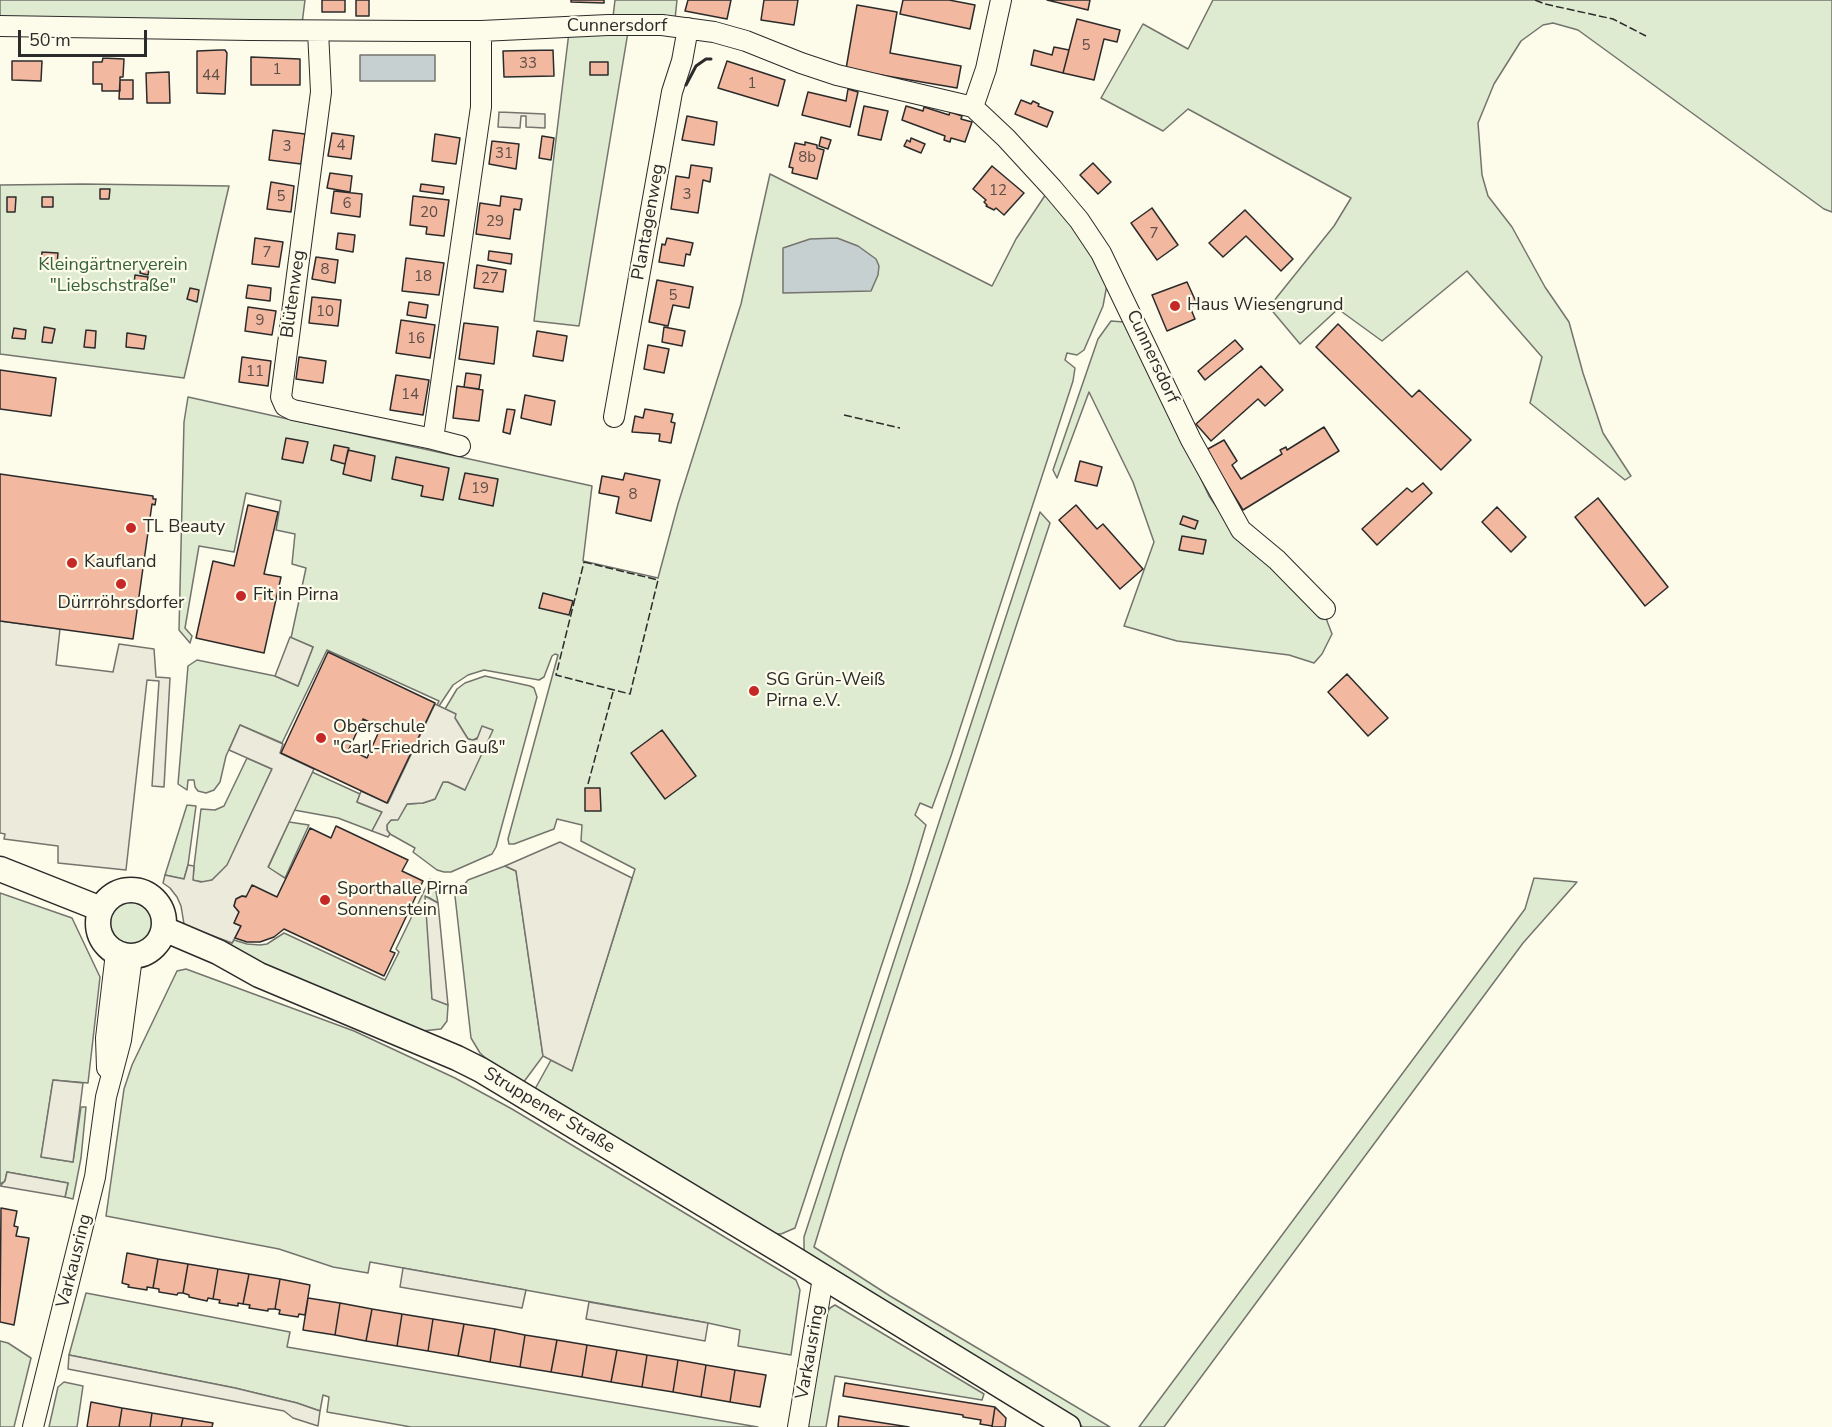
<!DOCTYPE html>
<meta charset="utf-8">
<style>
body{margin:0}
#map{position:relative;width:1832px;height:1427px;overflow:hidden;background:#fdfbea;font-family:"Nunito Sans",sans-serif}
canvas{display:block}
.scale{position:absolute;left:18px;top:30px;width:129px;height:27px;box-sizing:border-box;border:3px solid #2b2b2b;border-top:0;padding-left:8px;font-size:18px;line-height:21px;white-space:nowrap;color:#2b2b2b;-webkit-text-stroke:4px #fdfbea;paint-order:stroke}
</style>
<div id="map">
<canvas width="1832" height="1427"></canvas>
<div class="scale">50 m</div>
</div>
<script>
const ctx = document.querySelector('canvas').getContext('2d');
ctx.lineJoin = 'round';
function paint(path, color) { ctx.fillStyle = color; ctx.fill(path, 'evenodd'); }
const toPath = rows => new Path2D(rows.map(r => 'M' + r).join(''));
function trace(path, color, width, dash) { ctx.strokeStyle = color; ctx.lineWidth = width; ctx.lineCap = dash ? 'butt' : 'round'; ctx.setLineDash(dash || []); ctx.stroke(path); }
function drawText(font, color, halo, rows, align = 'center') {
  ctx.font = font + ' "Nunito Sans",sans-serif'; ctx.lineWidth = 4.5; ctx.setLineDash([]); ctx.textBaseline = 'middle'; ctx.strokeStyle = halo; ctx.fillStyle = color; for (const [text, x, y, turn = 0] of rows) {
    ctx.save(); ctx.translate(x, y); ctx.rotate((+turn || 0) * Math.PI / 180); ctx.textAlign = isNaN(turn) ? turn : align; if (halo) ctx.strokeText(text, 0, 0); ctx.fillText(text, 0, 0); ctx.restore();
  }
}
const green = toPath([
 [0,0,305,0,302,24,0,17,0,0],
 [615,0,677,0,675,19,613,17,615,0],
 [1213,0,1832,0,1832,212,1824,209,1578,30,1553,23,1543,25,1521,41,1494,84,1478,123,1482,175,1488,196,1512,227,1545,287,1569,322,1583,373,1603,433,1631,476,1625,480,1530,403,1542,357,1467,271,1382,341,1338,309,1300,344,1269,307,1334,226,1351,198,1188,109,1163,131,1101,98,1143,24,1188,49,1213,0],
 [569,32,628,32,579,326,534,321,569,32],
 [770,174,992,286,1016,239,1046,194,1075,228,1108,279,1103,306,1084,350,1077,355,1067,353,1065,360,1075,368,1073,381,951,756,932,808,920,803,915,815,926,825,909,882,795,1228,781,1234,768,1233,535,1089,551,1060,572,1070,635,869,581,841,582,825,557,819,554,829,514,844,509,844,508,839,558,655,555,654,552,656,544,677,539,680,484,670,468,675,453,685,439,706,437,705,439,701,327,650,282,743,240,725,226,756,220,782,214,790,206,793,198,791,195,787,194,780,188,780,187,790,178,784,188,666,197,660,275,676,298,686,313,647,291,638,306,568,292,564,295,534,276,530,281,501,246,493,234,552,199,546,185,628,192,636,190,643,179,630,184,422,188,397,592,486,583,561,658,578,678,504,741,304,770,174],
 [83,184,229,186,184,378,0,354,0,185,83,184],
 [1111,321,1124,322,1133,333,1209,496,1235,534,1324,613,1332,634,1322,654,1314,663,1289,655,1177,641,1124,626,1154,542,1133,482,1089,392,1057,478,1053,470,1098,339,1111,321],
 [1040,512,1050,523,843,1153,814,1247,890,1296,1110,1427,1083,1427,804,1252,804,1237,1040,512],
 [485,676,530,686,534,688,537,697,496,847,492,854,451,872,444,872,437,870,413,852,415,848,390,834,387,830,387,824,391,820,398,819,407,804,423,803,435,799,443,782,448,782,465,790,477,738,473,740,468,739,455,718,455,714,445,709,457,689,465,683,485,676],
 [247,758,272,769,227,866,212,880,206,882,195,881,193,880,194,866,201,809,215,810,224,806,247,758],
 [312,772,360,794,357,802,382,812,372,831,338,818,294,810,312,772],
 [187,805,196,806,188,865,184,879,165,875,187,805],
 [289,822,309,825,285,878,268,868,289,822],
 [505,866,516,871,543,1056,523,1083,489,1061,480,1053,471,1038,455,896,468,880,505,866],
 [1534,878,1577,882,1523,943,1164,1427,1139,1427,1525,909,1534,878],
 [430,879,435,886,438,903,426,896,432,998,448,1005,447,1021,441,1029,422,1031,191,934,197,929,232,943,234,940,247,944,260,945,267,944,284,933,385,980,399,952,396,949,430,879],
 [0,893,72,918,100,977,88,1083,53,1080,41,1157,73,1162,81,1107,86,1107,81,1158,73,1199,65,1197,68,1183,7,1172,5,1181,0,1184,0,893],
 '108 924a22 22 0 1 1 44 0a22 22 0 1 1-44 0Z',
 [186,969,354,1031,455,1078,512,1109,796,1280,800,1290,791,1355,738,1346,740,1330,708,1323,370,1262,368,1273,333,1267,279,1249,106,1216,124,1089,132,1065,177,971,186,969],
 [86,1293,290,1332,287,1347,758,1427,411,1427,327,1412,329,1397,323,1395,320,1411,297,1403,235,1388,69,1355,86,1293],
 [835,1305,984,1394,982,1400,835,1376,826,1427,807,1427,825,1316,830,1308,835,1305],
 [0,1341,8,1343,31,1358,14,1427,0,1427,0,1341],
 [64,1382,83,1386,77,1427,49,1427,58,1387,64,1382]
]);
const parking = toPath([
 [499,112,545,114,545,128,526,127,526,116,521,116,520,128,498,127,499,112],
 [0,621,60,629,56,665,113,672,119,644,154,649,156,677,170,678,164,787,152,786,159,681,147,680,126,870,58,863,58,846,4,839,5,834,0,833,0,621],
 [290,637,313,647,298,686,275,676,290,637],
 [435,704,456,714,455,718,468,739,473,740,477,739,482,726,493,730,465,790,448,782,443,782,435,799,423,803,407,804,398,820,391,820,387,825,387,830,390,834,388,837,372,831,382,812,357,802,361,791,388,803,435,704],
 [240,725,283,744,280,753,314,769,268,867,286,879,277,897,242,896,236,899,234,906,239,912,234,923,241,926,232,943,197,930,191,934,184,924,181,906,177,897,170,888,163,883,165,875,184,879,188,865,194,866,193,880,201,882,212,880,227,865,272,769,229,750,240,725],
 [560,842,632,878,572,1071,543,1056,516,871,505,866,560,842],
 [425,896,438,903,448,1005,432,999,425,896],
 [53,1080,83,1083,73,1162,41,1157,53,1080],
 [7,1172,68,1183,65,1197,0,1186,5,1181,7,1172],
 [403,1268,526,1290,522,1308,400,1287,403,1268],
 [589,1302,708,1323,705,1341,586,1319,589,1302],
 [69,1355,235,1388,297,1403,320,1411,318,1426,293,1418,284,1411,68,1369,69,1355]
]);
const water = toPath([
 [360,55,435,55,435,81,360,81,360,55],
 [837,238,858,246,876,259,879,266,878,275,871,291,783,293,783,248,810,239,837,238]
]);
const building = toPath([
 [322,0,345,0,345,12,322,12,322,0],
 [356,0,369,0,369,16,356,16,356,0],
 [571,0,604,0,604,3,571,2,571,0],
 [688,0,731,0,727,19,685,11,688,0],
 [764,0,798,0,794,25,761,20,764,0],
 [903,0,949,0,975,5,970,29,900,14,903,0],
 [1047,0,1090,0,1088,10,1047,0],
 [857,5,897,12,890,53,961,66,957,88,846,69,857,5],
 [1077,19,1120,30,1117,42,1104,39,1094,80,1063,73,1077,19],
 [1054,47,1069,50,1063,73,1031,65,1034,50,1052,55,1054,47],
 [220,50,225,50,227,53,225,94,197,93,197,51,220,50],
 [553,50,554,76,504,77,503,51,553,50],
 [251,57,300,59,300,85,251,85,251,57],
 [103,58,124,59,123,77,120,77,120,91,102,91,102,84,93,84,93,62,102,62,103,58],
 [12,61,42,61,41,81,12,80,12,61],
 [727,61,785,80,778,106,718,88,727,61],
 [590,62,608,62,608,75,590,75,590,62],
 [169,72,170,103,147,103,146,73,169,72],
 [120,80,133,80,133,99,119,99,120,80],
 [848,89,858,92,850,127,802,115,808,92,846,101,848,89],
 [1021,100,1031,104,1033,101,1039,104,1038,106,1053,112,1047,127,1015,114,1021,100],
 [864,106,888,111,881,140,858,135,864,106],
 [906,106,923,111,924,107,949,115,950,112,962,116,961,119,972,122,965,142,951,138,950,142,944,140,945,136,902,120,906,106],
 [687,116,717,122,714,145,682,140,687,116],
 [273,130,305,134,301,164,269,160,273,130],
 [332,133,354,136,351,159,328,156,332,133],
 [435,134,460,138,456,164,432,161,435,134],
 [542,136,554,138,551,160,539,158,542,136],
 [821,137,831,140,828,149,819,146,821,137],
 [911,138,925,144,921,153,904,146,907,140,910,142,911,138],
 [492,141,519,144,516,169,489,164,492,141],
 [805,142,817,145,817,148,824,150,817,179,792,173,793,168,789,167,795,143,805,145,805,142],
 [1093,163,1111,182,1098,194,1080,175,1093,163],
 [691,165,712,168,710,182,703,180,698,213,671,209,676,176,689,178,691,165],
 [992,166,1024,193,1004,215,996,208,994,210,986,206,987,205,984,202,986,200,973,189,992,166],
 [330,173,352,176,350,192,327,188,330,173],
 [271,182,294,186,291,212,267,209,271,182],
 [421,184,444,187,443,194,420,191,421,184],
 [100,189,110,189,109,199,100,199,100,189],
 [334,191,362,194,360,217,331,213,334,191],
 [413,196,449,200,444,236,426,234,427,227,410,225,413,196],
 [501,196,522,199,520,210,514,209,510,239,476,234,480,203,500,206,501,196],
 [7,197,16,197,15,212,7,212,7,197],
 [42,197,53,197,53,207,42,207,42,197],
 [1152,208,1178,245,1157,260,1131,223,1152,208],
 [1245,210,1293,259,1281,271,1246,236,1223,257,1209,243,1245,210],
 [338,233,355,235,353,252,336,249,338,233],
 [255,238,283,242,279,267,252,264,255,238],
 [667,238,693,243,690,255,686,254,684,266,659,262,662,244,665,245,667,238],
 [489,251,512,254,511,264,488,260,489,251],
 [42,252,58,253,57,265,41,263,42,252],
 [316,257,338,260,335,283,312,279,316,257],
 [406,258,444,263,439,295,402,291,406,258],
 [142,262,150,263,148,275,140,273,142,262],
 [477,265,506,270,503,292,474,288,477,265],
 [135,275,148,277,147,285,134,284,135,275],
 [657,280,693,287,689,308,673,305,668,326,649,322,657,280],
 [1187,282,1197,304,1190,307,1195,319,1167,331,1152,295,1187,282],
 [248,285,271,288,270,301,246,298,248,285],
 [190,288,199,290,197,302,187,299,190,288],
 [312,297,341,300,338,326,309,323,312,297],
 [409,302,428,305,426,318,407,315,409,302],
 [248,307,276,311,272,335,245,331,248,307],
 [401,320,435,325,430,358,396,353,401,320],
 [464,323,498,327,494,364,459,359,464,323],
 [1338,324,1412,397,1419,390,1471,440,1441,470,1316,347,1338,324],
 [44,327,55,329,52,343,42,342,44,327],
 [664,327,685,331,682,346,662,342,664,327],
 [14,328,26,330,25,339,12,338,14,328],
 [86,330,96,331,95,348,84,347,86,330],
 [537,331,567,336,563,361,533,356,537,331],
 [127,333,146,336,144,349,126,347,127,333],
 [1235,340,1243,349,1205,380,1198,371,1235,340],
 [648,345,669,349,664,373,644,369,648,345],
 [242,357,271,361,268,386,239,382,242,357],
 [299,357,326,361,323,383,296,379,299,357],
 [1261,366,1283,390,1265,406,1258,399,1211,441,1196,424,1261,366],
 [0,370,56,378,51,416,0,409,0,370],
 [466,373,481,375,479,389,464,387,466,373],
 [396,375,429,380,423,415,390,410,396,375],
 [457,386,483,390,479,421,453,418,457,386],
 [525,395,555,401,551,425,521,418,525,395],
 [507,409,515,410,510,434,503,432,507,409],
 [645,409,673,414,671,422,675,423,671,443,659,441,660,434,632,432,635,416,643,418,645,409],
 [1324,427,1339,451,1243,510,1206,450,1224,440,1237,461,1232,465,1241,479,1282,454,1280,450,1286,447,1287,450,1324,427],
 [286,438,308,442,303,463,282,459,286,438],
 [334,445,349,448,345,464,331,460,334,445],
 [348,450,375,456,371,481,343,474,348,450],
 [396,457,449,468,443,500,421,496,423,486,392,479,396,457],
 [1080,461,1102,467,1097,486,1075,481,1080,461],
 [465,473,498,479,493,506,459,499,465,473],
 [625,473,660,480,651,521,616,513,619,497,599,493,602,476,623,480,625,473],
 [0,474,153,496,153,499,156,499,155,505,152,504,133,639,0,621,0,474],
 [1423,483,1432,493,1377,545,1362,529,1407,488,1412,492,1423,483],
 [1598,498,1668,587,1645,606,1575,517,1598,498],
 [248,505,278,512,264,574,281,577,264,653,196,638,213,561,234,566,248,505],
 [1076,505,1097,529,1103,524,1143,569,1120,589,1059,520,1076,505],
 [1497,507,1526,537,1511,552,1482,522,1497,507],
 [1183,516,1198,521,1195,529,1180,524,1183,516],
 [1182,536,1206,540,1203,554,1179,550,1182,536],
 [543,593,573,601,569,615,539,608,543,593],
 [328,652,435,703,387,803,281,753,328,652],
 [363,719,381,727,367,758,349,749,363,719],
 [1347,674,1388,718,1368,736,1328,692,1347,674],
 [662,730,696,776,665,799,631,753,662,730],
 [585,788,600,788,601,811,585,811,585,788],
 [336,826,408,860,402,871,423,881,390,951,395,953,384,976,284,929,274,937,260,942,247,942,235,938,241,926,234,923,239,912,234,906,236,899,242,896,246,897,252,885,277,897,310,828,331,838,336,826],
 [1,1208,17,1211,14,1226,18,1227,16,1236,29,1238,14,1325,0,1322,1,1208],
 [127,1253,158,1259,153,1288,147,1287,147,1290,128,1287,129,1285,122,1283,127,1253],
 [158,1259,188,1264,183,1293,178,1293,177,1295,159,1292,159,1289,153,1288,158,1259],
 [188,1264,218,1269,213,1299,208,1298,207,1301,189,1297,189,1295,183,1293,188,1264],
 [218,1269,249,1274,243,1304,238,1303,238,1306,219,1303,220,1300,213,1299,218,1269],
 [249,1274,280,1279,275,1309,268,1309,268,1311,249,1308,250,1305,243,1304,249,1274],
 [280,1279,310,1285,305,1315,299,1314,298,1317,279,1314,280,1310,275,1309,280,1279],
 [308,1298,340,1303,335,1335,303,1330,308,1298],
 [340,1303,372,1309,366,1341,335,1335,340,1303],
 [372,1309,402,1314,397,1346,366,1341,372,1309],
 [402,1314,433,1319,428,1351,397,1346,402,1314],
 [433,1319,464,1324,458,1356,428,1351,433,1319],
 [464,1324,495,1329,490,1362,458,1356,464,1324],
 [495,1329,525,1335,520,1367,490,1362,495,1329],
 [525,1335,557,1340,551,1372,520,1367,525,1335],
 [557,1340,587,1345,582,1377,551,1372,557,1340],
 [587,1345,617,1350,611,1382,582,1377,587,1345],
 [617,1350,647,1355,642,1387,611,1382,617,1350],
 [647,1355,678,1360,673,1392,642,1387,647,1355],
 [678,1360,706,1365,701,1397,673,1392,678,1360],
 [706,1365,735,1370,730,1402,701,1397,706,1365],
 [735,1370,766,1375,760,1407,730,1402,735,1370],
 [845,1383,995,1407,992,1426,980,1424,981,1420,963,1417,963,1415,843,1396,845,1383],
 [91,1402,122,1408,119,1427,87,1427,91,1402],
 [995,1407,1006,1418,1005,1427,992,1427,995,1407],
 [122,1408,152,1413,150,1427,119,1427,122,1408],
 [152,1413,183,1418,181,1427,150,1427,152,1413],
 [839,1416,909,1427,838,1427,839,1416],
 [183,1418,213,1423,212,1427,181,1427,183,1418]
]);
const minor = toPath([
 [0,26,250,30,418,31,481,31,608,25,662,25,714,32,746,41,801,63,837,75,973,107,1006,138,1052,188,1079,220,1101,253,1191,440,1241,530,1277,560,1325,609],
 [318,31,321,92,281,397,285,406,293,410,433,439,481,107,481,31],
 [973,107,986,69,1001,0],
 [614,417,672,92,682,61,688,28],
 [433,439,460,446],
 [107,1068,106,1038,116,953],
 [33,1427,95,1177,106,1097,121,1040,132,957],
 [798,1427,823,1278]
]);
const major = toPath([
 [0,869,101,909],
 '98 923a33 33 0 1 1 66 0a33 33 0 1 1-66 0Z',
 [164,929,218,952,259,975,457,1058,481,1070,791,1257,1068,1427]
]);
const fence = toPath([
 [1535,0,1545,4,1613,19,1646,36],
 [844,415,900,428],
 [584,562,658,580,630,694,556,675,584,562],
 [588,784,613,692]
]);
const wall = toPath([
 [686,85,696,66,706,59,711,59]
]);
const markers = [
 [1175,306,6,"#c62828"],
 [131,528,6,"#c62828"],
 [72,563,6,"#c62828"],
 [121,584,6,"#c62828"],
 [241,596,6,"#c62828"],
 [754,691,6,"#c62828"],
 [321,738,6,"#c62828"],
 [325,900,6,"#c62828"]
];
const numberNames = [
 ["5",1086,46],
 ["33",528,64],
 ["1",277,70],
 ["44",211,76],
 ["1",752,84],
 ["4",341,146],
 ["3",287,147],
 ["31",504,154],
 ["8b",807,158],
 ["12",998,191],
 ["3",687,195],
 ["5",281,197],
 ["6",347,204],
 ["20",429,213],
 ["29",495,222],
 ["7",1154,234],
 ["7",267,253],
 ["8",325,270],
 ["18",423,277],
 ["27",490,279],
 ["5",673,296],
 ["10",325,312],
 ["9",260,321],
 ["16",416,339],
 ["11",255,372],
 ["14",410,395],
 ["19",480,489],
 ["8",633,495]
];
const streetNames = [
 ["Cunnersdorf",617,27],
 ["Plantagenweg",649,222,-80],
 ["Blütenweg",294,294,-82],
 ["Cunnersdorf",1152,357,65],
 ["Struppener Straße",549,1111,31],
 ["Varkausring",75,1261,-76],
 ["Varkausring",811,1352,-80]
];
const parkNames = [
 ["Kleingärtnerverein",113,266],
 ["\"Liebschstraße\"",113,287]
];
const poiNames = [
 ["Haus Wiesengrund",1187,306],
 ["TL Beauty",143,528],
 ["Kaufland",84,563],
 ["Fit in Pirna",253,596],
 ["Dürrröhrsdorfer",121,604,"center"],
 ["SG Grün-Weiß",766,681],
 ["Pirna e.V.",766,702],
 ["Oberschule",333,728],
 ["\"Carl-Friedrich Gauß\"",333,749],
 ["Sporthalle Pirna",337,890],
 ["Sonnenstein",337,911]
];
paint(green, '#deebd1');
trace(green, '#74746e', 1.5);
paint(parking, '#eceadb');
trace(parking, '#74746e', 1.5);
paint(water, '#c7d0d0');
trace(water, '#74746e', 1.5);
paint(building, '#f2b8a0');
trace(building, '#2b2b2b', 1.5);
trace(minor, '#2b2b2b', 22);
trace(major, '#2b2b2b', 27);
trace(minor, '#fdfbea', 20);
trace(major, '#fdfbea', 24);
trace(fence, '#2b2b2b', 1.5, [8, 3]);
trace(wall, '#2b2b2b', 3);
for (const [x, y, r, color] of markers) { const dot = new Path2D(); dot.arc(x, y, r, 0, 2 * Math.PI); ctx.fillStyle = color; ctx.fill(dot); trace(dot, '#fdfbea', 2); }
drawText('15px', '#5d4e48', null, numberNames);
drawText('18px', '#2b2b2b', '#fdfbea', streetNames);
drawText('18px', '#34623c', '#fdfbea', parkNames);
drawText('18px', '#2b2b2b', '#fdfbea', poiNames, 'left');
</script>
